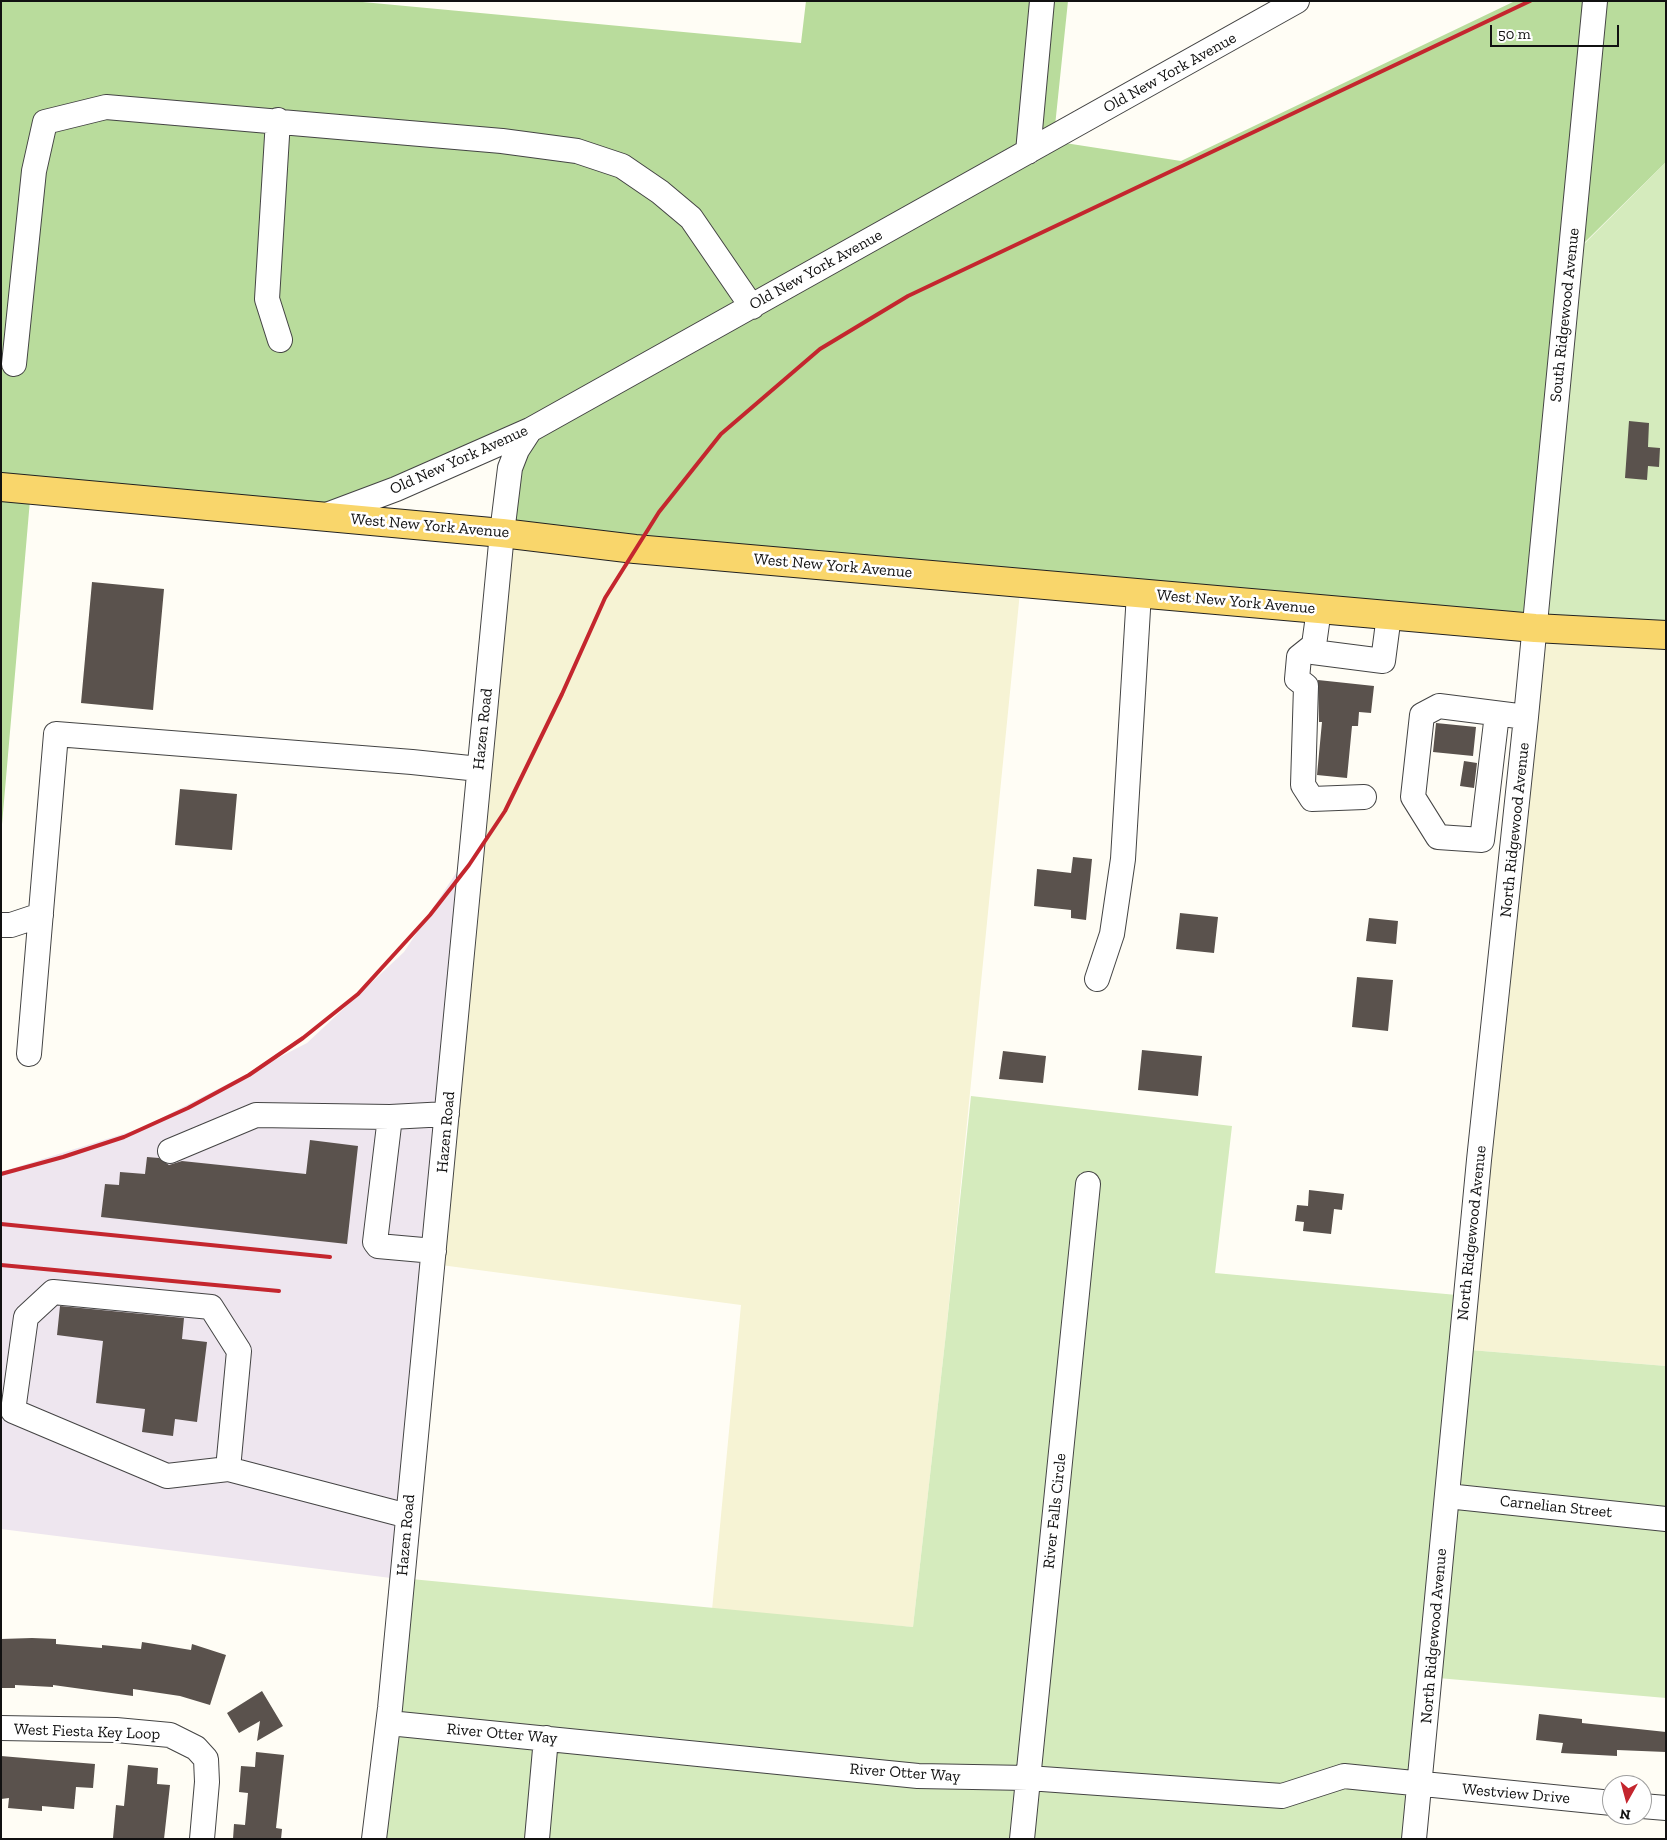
<!DOCTYPE html>
<style>
body{margin:0}
#map{position:relative;width:1667px;height:1840px;overflow:hidden;background:#fffdf5;font-family:"Zilla Slab",serif}
canvas{display:block}
.frame{position:absolute;inset:0;border:2px solid #111;pointer-events:none}
.north{position:absolute;left:1602px;top:1775px;width:50px;height:50px;box-sizing:border-box;background:#fff;border:1px solid #a0a0a0;border-radius:50%;rotate:187deg;font-size:14px;font-weight:700;line-height:20px;text-align:center;color:#111}
.north::after{content:'';display:block;margin:auto;width:18px;height:22px;background:#c4262e;clip-path:polygon(50% 0,100% 100%,50% 72%,0 100%)}
.scale{position:absolute;left:1490px;top:25px;width:129px;height:22px;box-sizing:border-box;border:2px solid #111;border-top:0;padding-left:6px;font-size:15px;line-height:18px;white-space:nowrap;color:#111;-webkit-text-stroke:4px #fff;paint-order:stroke}
</style>
<div id="map">
<canvas width="1667" height="1840"></canvas>
<div class="frame"></div>
<div class="north">N</div>
<div class="scale">50 m</div>
</div>
<script>
const ctx = document.querySelector('canvas').getContext('2d');
ctx.lineJoin = 'round';
function paint(path, color) { ctx.fillStyle = color; ctx.fill(path, 'evenodd'); }
const toPath = rows => new Path2D(rows.map(r => 'M' + r).join(''));
function trace(path, color, width, dash) { ctx.strokeStyle = color; ctx.lineWidth = width; ctx.lineCap = dash ? 'butt' : 'round'; ctx.setLineDash(dash || []); ctx.stroke(path); }
function drawText(font, color, halo, rows, align = 'center') {
  ctx.font = font + ' "Zilla Slab",serif'; ctx.lineWidth = 5; ctx.setLineDash([]); ctx.textBaseline = 'middle'; ctx.strokeStyle = halo; ctx.fillStyle = color; for (const [text, x, y, turn = 0] of rows) {
    ctx.save(); ctx.translate(x, y); ctx.rotate((+turn || 0) * Math.PI / 180); ctx.textAlign = isNaN(turn) ? turn : align; if (halo) ctx.strokeText(text, 0, 0); ctx.fillText(text, 0, 0); ctx.restore();
  }
}
const industrial = toPath([
 [460,867,391,1578,1,1529,1,1172,142,1128,307,1043,404,952]
]);
const farmland = toPath([
 [510,544,1020,592,946,1333,913,1627,712,1610,741,1305,441,1265],
 [1543,638,1666,645,1666,1366,1470,1350]
]);
const green = toPath([
 [1666,162,1666,625,1545,618,1581,247],
 [971,1096,1232,1126,1215,1273,1457,1295,1412,1774,1282,1786,1038,1768,1097,1175,1080,1173,1020,1768,918,1766,398,1714,411,1579,913,1627,946,1333],
 [1470,1350,1666,1366,1666,1509,1457,1487],
 [1455,1507,1666,1529,1666,1698,1438,1678],
 [396,1734,536,1747,528,1839,383,1839],
 [553,1749,1018,1788,1013,1839,545,1839],
 [1344,1786,1410,1794,1406,1839,1030,1839,1036,1788]
]);
const forest = toPath([
 [1,1,352,1,801,43,806,1,1034,1,1020,146,531,418,529,416,525,422,393,479,323,506,1,477],
 [1051,1,1068,1,1055,126,1039,135],
 [1515,1,1586,1,1527,617,512,524,519,470,536,438,1030,162,1036,163,1037,159,1065,143,1181,161],
 [1604,1,1666,1,1666,162,1581,246],
 [1,497,30,500,1,836]
]);
const building = toPath([
 [1629,421,1649,423,1648,447,1660,448,1659,467,1648,466,1647,480,1625,478],
 [92,582,164,589,153,710,81,703],
 [1318,680,1374,686,1371,713,1359,712,1358,726,1352,726,1347,778,1317,775,1322,722,1319,722],
 [1436,723,1476,727,1473,756,1433,752],
 [1464,761,1477,763,1474,788,1460,786],
 [180,789,237,794,232,850,175,845],
 [1073,857,1092,859,1086,920,1071,918,1071,910,1034,906,1037,869,1071,873],
 [1180,913,1218,917,1214,953,1176,949],
 [1369,918,1398,921,1396,944,1366,941],
 [1357,977,1393,980,1388,1031,1352,1027],
 [1142,1050,1202,1056,1198,1096,1138,1090],
 [1003,1051,1046,1056,1043,1083,999,1079],
 [310,1140,358,1146,347,1244,101,1217,105,1184,119,1185,120,1172,145,1174,147,1157,159,1158,169,1165,182,1161,306,1174],
 [1309,1190,1344,1194,1342,1210,1334,1209,1331,1234,1303,1231,1304,1222,1295,1221,1297,1205,1308,1206],
 [60,1306,184,1318,182,1339,207,1342,197,1422,175,1419,173,1436,142,1432,145,1409,96,1403,103,1341,57,1335],
 [32,1638,56,1639,56,1644,102,1648,102,1645,141,1649,142,1642,191,1650,192,1644,226,1655,210,1705,180,1696,133,1689,133,1696,53,1685,53,1687,15,1685,15,1688,1,1688,1,1639],
 [262,1691,283,1726,257,1741,260,1721,239,1733,227,1713],
 [1539,1714,1582,1719,1582,1723,1666,1732,1666,1752,1617,1750,1617,1756,1561,1753,1563,1743,1536,1740],
 [256,1752,284,1755,276,1828,282,1829,281,1839,233,1839,234,1824,245,1825,248,1793,239,1792,241,1766,255,1767],
 [1,1756,95,1764,93,1788,76,1787,74,1809,42,1806,42,1811,8,1808,9,1798,1,1799],
 [128,1765,158,1768,157,1784,170,1785,164,1839,113,1838,116,1805,124,1806]
]);
const minor = toPath([
 [278,120,267,299,280,340],
 [1028,152,1042,1],
 [14,364,34,171,45,122,106,107,502,141,577,151,622,166,660,192,691,218,752,307],
 [324,516,396,489,530,430,1297,1],
 [1319,609,1313,652,1383,661,1389,615],
 [1314,645,1299,657,1297,679,1306,686,1303,785,1312,799,1364,797],
 [1497,714,1482,840,1438,837,1413,797,1422,715,1439,706,1526,717],
 [1,925,11,925,41,915],
 [1097,979,1112,934,1123,859,1139,593],
 [29,1054,56,734,412,762,479,769],
 [390,1117,375,1242,378,1246,434,1251],
 [170,1151,256,1115,390,1117,447,1114],
 [228,1469,239,1351,211,1307,53,1292,26,1317,13,1411,167,1476,228,1469,408,1516],
 [1447,1496,1666,1519],
 [389,1723,918,1776,1028,1778,1282,1796,1344,1776,1612,1803],
 [1,1728,116,1730,170,1735,196,1748,206,1759,207,1782,202,1839],
 [1642,1806,1666,1808],
 [374,1839,390,1708,502,533,510,468,517,450,530,430],
 [537,1839,546,1738],
 [1022,1839,1088,1184],
 [1414,1839,1479,1160,1526,717,1595,1]
]);
const major = toPath([
 [1,487,502,533,635,549,1319,609,1535,628,1666,635]
]);
const rail = toPath([
 [1,1174,63,1157,124,1137,188,1108,249,1075,303,1038,358,994,430,915,469,865,505,811,562,694,605,598,659,512,721,434,820,349,908,296,1530,1],
 [1,1224,330,1257],
 [1,1265,279,1291]
]);
const streetNames = [
 ["Old New York Avenue",1170,73,-29],
 ["Old New York Avenue",816,270,-29],
 ["South Ridgewood Avenue",1565,315,-84],
 ["Old New York Avenue",459,460,-24],
 ["West New York Avenue",430,526,5],
 ["West New York Avenue",833,566,5],
 ["West New York Avenue",1236,602,5],
 ["Hazen Road",483,729,-84],
 ["North Ridgewood Avenue",1515,830,-84],
 ["Hazen Road",446,1132,-85],
 ["North Ridgewood Avenue",1472,1233,-84],
 ["Carnelian Street",1556,1507,6],
 ["River Falls Circle",1055,1511,-84],
 ["Hazen Road",406,1535,-85],
 ["North Ridgewood Avenue",1434,1636,-85],
 ["West Fiesta Key Loop",87,1732,2],
 ["River Otter Way",502,1734,5],
 ["River Otter Way",905,1773,4],
 ["Westview Drive",1516,1794,5]
];
paint(industrial, '#eee6ef');
paint(farmland, '#f6f3d4');
paint(green, '#d5ebbd');
paint(forest, '#b9dc9c');
paint(building, '#5a524d');
trace(minor, '#444', 26);
trace(major, '#222', 30);
trace(minor, '#fff', 24);
trace(major, '#f9d66b', 28);
trace(rail, '#c4262e', 4);
drawText('16px', '#111', '#fff', streetNames);
</script>
